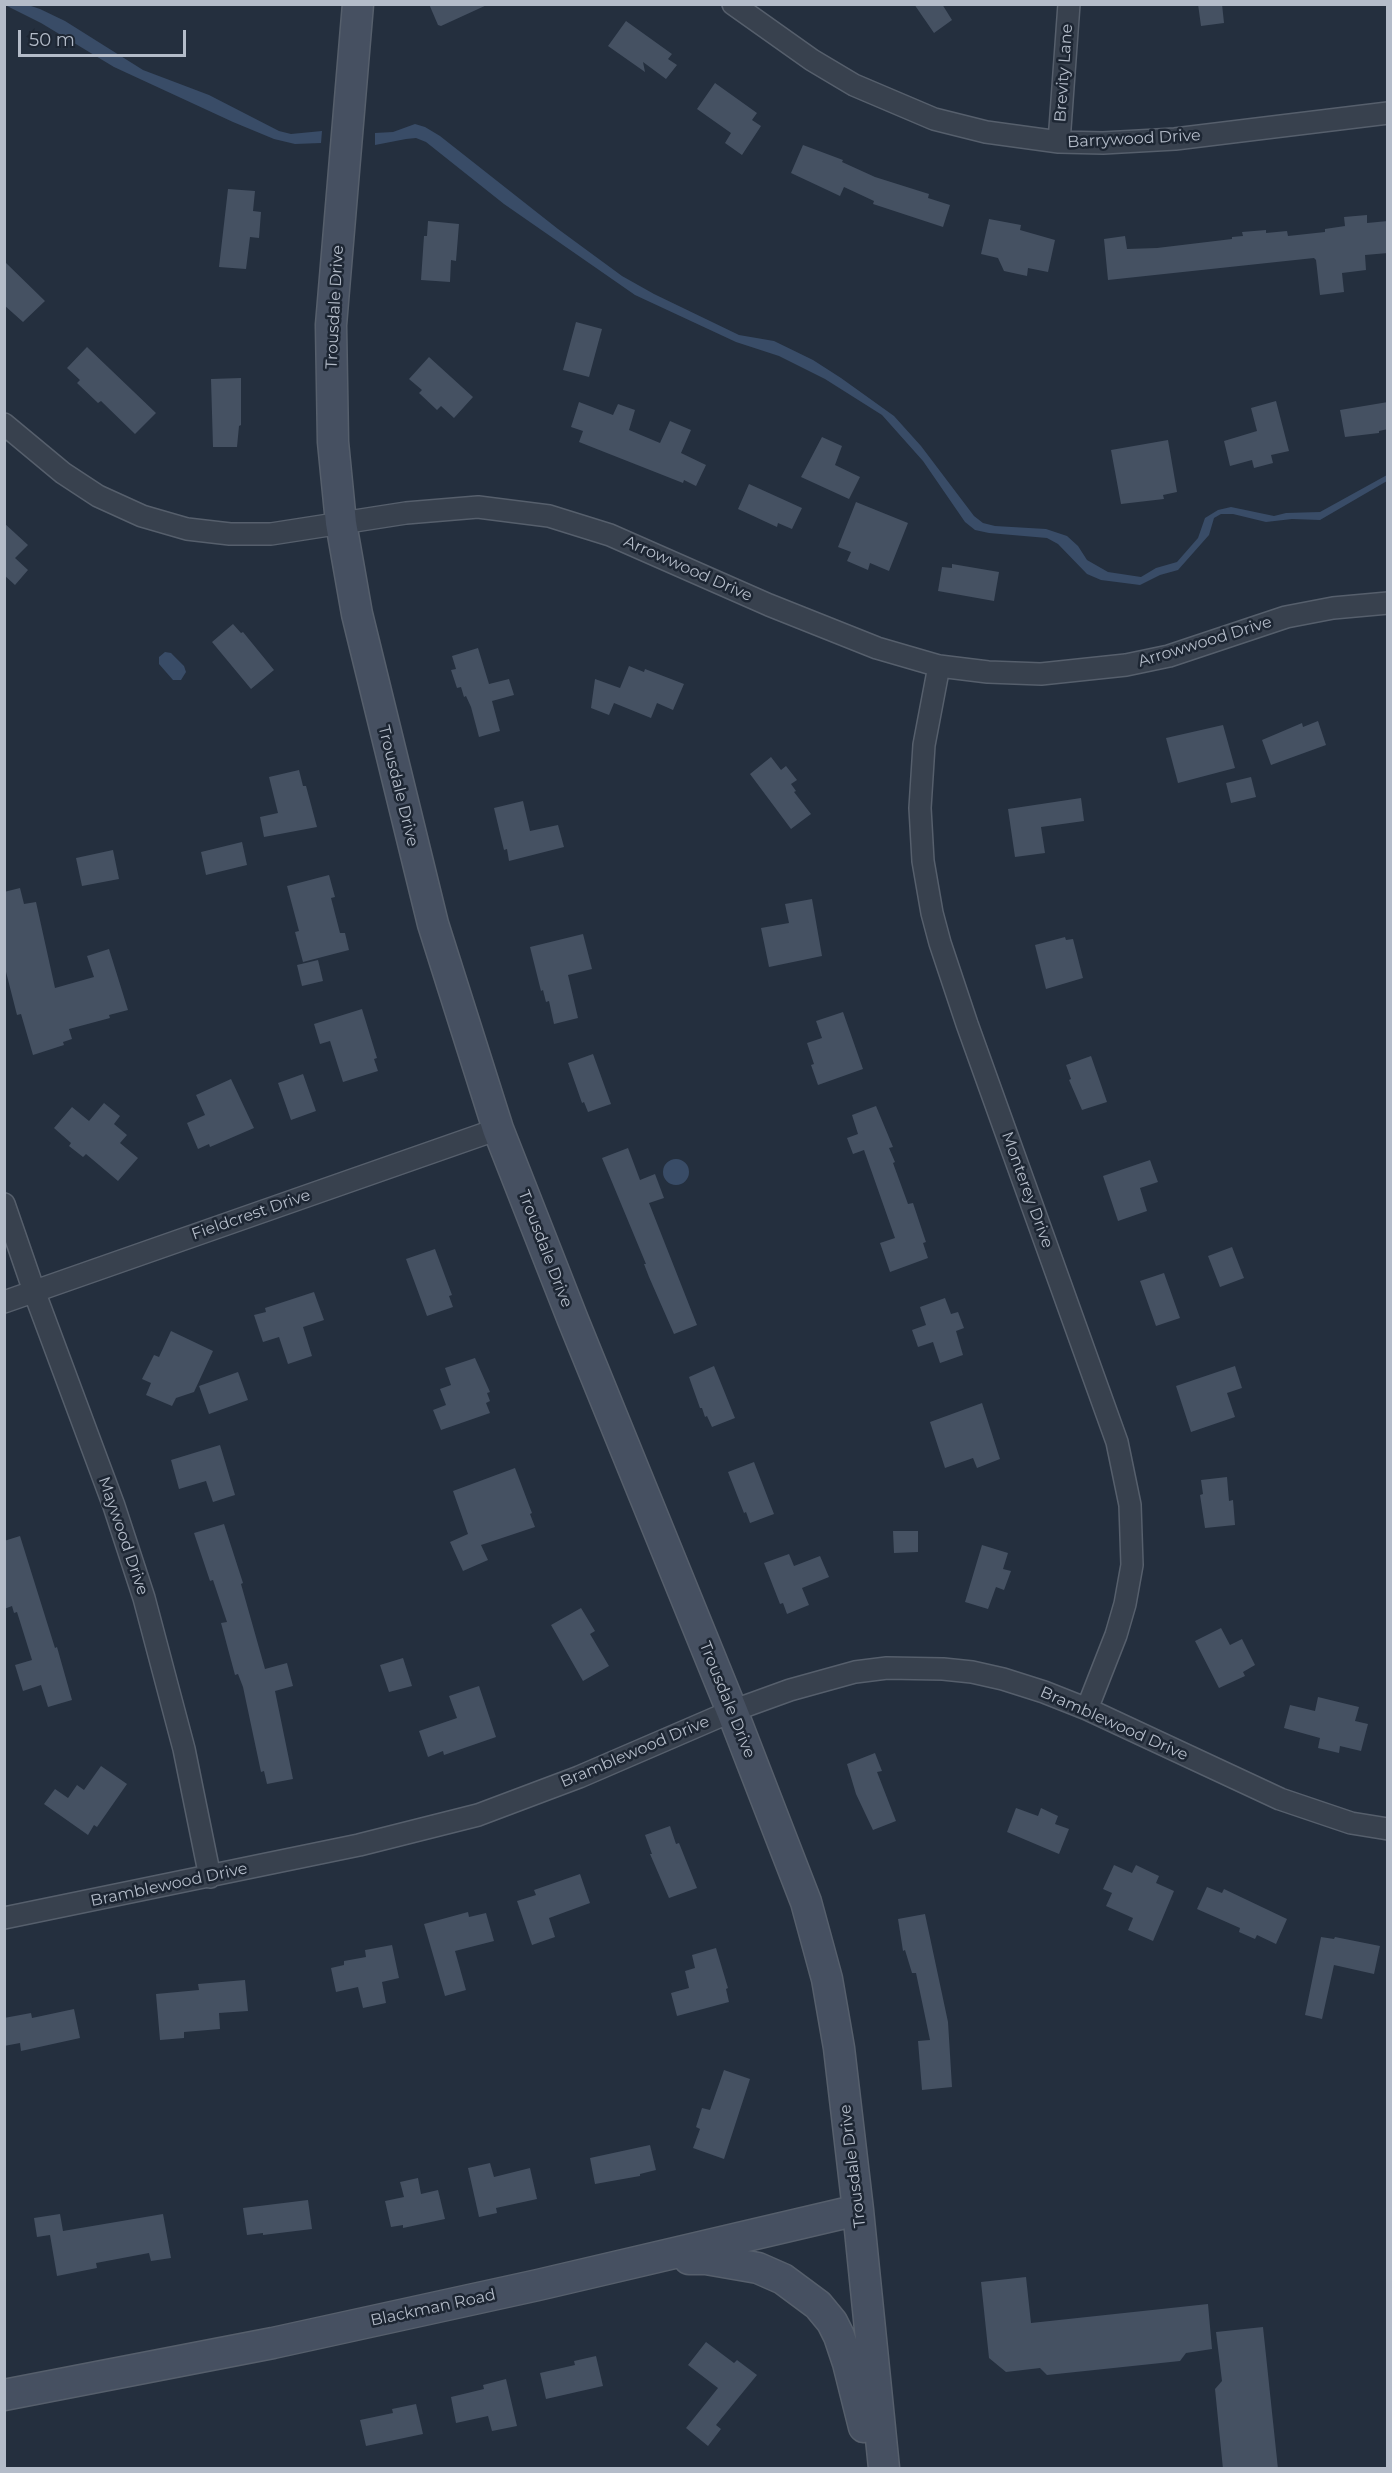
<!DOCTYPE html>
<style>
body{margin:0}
#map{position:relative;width:1392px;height:2473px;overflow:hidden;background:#242f3e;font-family:Montserrat,sans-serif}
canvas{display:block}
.frame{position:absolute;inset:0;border:6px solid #b4bcc9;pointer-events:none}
.scale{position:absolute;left:18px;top:30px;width:168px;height:27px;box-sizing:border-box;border:3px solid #b4bcc9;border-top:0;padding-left:8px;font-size:18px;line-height:21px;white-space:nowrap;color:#b4bcc9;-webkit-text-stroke:4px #1d2633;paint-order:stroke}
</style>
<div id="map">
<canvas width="1392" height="2473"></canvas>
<div class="frame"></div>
<div class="scale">50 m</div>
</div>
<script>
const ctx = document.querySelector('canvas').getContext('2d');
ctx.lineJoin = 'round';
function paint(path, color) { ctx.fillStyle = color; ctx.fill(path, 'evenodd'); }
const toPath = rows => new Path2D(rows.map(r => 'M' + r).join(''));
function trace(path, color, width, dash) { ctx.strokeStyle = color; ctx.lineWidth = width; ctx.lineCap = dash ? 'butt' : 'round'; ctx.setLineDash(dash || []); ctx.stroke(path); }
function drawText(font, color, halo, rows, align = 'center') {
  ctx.font = font + ' Montserrat,sans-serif'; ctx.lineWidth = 5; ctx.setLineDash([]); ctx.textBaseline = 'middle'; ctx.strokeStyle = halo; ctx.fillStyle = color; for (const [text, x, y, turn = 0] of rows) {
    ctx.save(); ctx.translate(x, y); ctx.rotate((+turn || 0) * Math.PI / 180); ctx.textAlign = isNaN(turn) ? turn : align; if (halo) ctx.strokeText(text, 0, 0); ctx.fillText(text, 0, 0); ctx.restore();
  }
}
const water = toPath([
 [5,5,28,5,40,9,65,21,143,70,209,95,279,131,291,134,322,131,321,143,295,144,274,139,233,122,114,67,41,23],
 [415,124,425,127,440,136,558,229,622,276,654,294,739,335,774,341,813,360,841,378,894,416,921,446,974,516,983,523,995,526,1046,529,1067,536,1078,546,1087,560,1108,572,1141,577,1156,568,1177,562,1198,538,1205,518,1218,510,1231,507,1274,516,1286,513,1320,512,1387,475,1387,481,1320,520,1292,519,1266,522,1233,514,1221,514,1214,518,1209,535,1178,570,1160,575,1140,585,1101,580,1087,574,1058,544,1047,538,989,533,975,530,965,522,923,461,882,415,825,379,779,356,736,342,635,295,504,204,426,142,416,138,406,139,375,145,375,133,393,132],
 [165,652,171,653,184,666,186,672,181,680,173,680,159,664,159,657],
 '663 1172a13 13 0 1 1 26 0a13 13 0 1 1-26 0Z'
]);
const building = toPath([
 [429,4,489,4,441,26,438,25],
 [914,4,942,4,952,20,934,33],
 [1198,4,1222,4,1224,23,1201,26],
 [626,21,672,54,668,59,677,65,666,79,643,62,645,72,608,46],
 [715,83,757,113,752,120,761,126,742,155,725,143,731,133,697,109],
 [803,145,843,160,842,162,875,177,929,194,928,198,950,205,943,227,873,204,874,201,844,187,840,196,791,173],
 [228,189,255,191,253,211,261,212,259,238,250,237,246,269,219,267],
 [1367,215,1367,223,1388,221,1388,253,1365,255,1366,270,1342,273,1344,292,1320,295,1316,260,1314,258,1108,280,1104,239,1125,236,1127,249,1157,248,1232,239,1232,237,1243,236,1242,232,1266,230,1266,233,1287,231,1288,236,1325,232,1325,229,1345,226,1344,217],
 [989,219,1021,225,1020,230,1055,240,1048,272,1028,268,1027,276,1004,271,998,258,981,254],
 [428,221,459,224,456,261,451,260,450,282,421,280,424,236,427,236],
 [4,261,45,301,23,322,4,305],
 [576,322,602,329,589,377,563,370],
 [87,347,156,413,135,434,101,401,98,403,77,383,80,380,67,368],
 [429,357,473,397,454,418,441,406,437,410,419,393,422,390,409,379],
 [241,378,241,425,239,426,237,447,213,447,211,379],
 [1276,401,1289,451,1271,455,1273,463,1254,468,1252,460,1230,466,1224,441,1257,431,1251,408],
 [579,402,613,415,618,404,635,410,629,430,660,443,670,421,691,430,681,453,706,465,696,486,684,480,683,483,579,442,583,431,571,427],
 [1388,402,1388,429,1379,431,1379,433,1345,437,1340,410],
 [822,437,842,446,835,465,860,477,849,499,801,477],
 [1168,440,1177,492,1163,495,1164,499,1121,504,1111,450],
 [749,484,802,508,792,529,778,523,777,527,738,509],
 [856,502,908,523,889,571,870,563,868,570,847,561,851,552,838,547],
 [4,523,28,545,15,558,28,570,15,585,4,575],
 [952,564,999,572,994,601,938,591,942,567,952,568],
 [233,624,241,633,243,632,274,670,251,689,212,642],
 [478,648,489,684,509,679,514,695,492,701,500,731,479,737,471,707,466,696,464,697,461,687,457,688,451,670,456,669,452,656],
 [629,666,644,672,645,669,684,684,673,710,657,703,651,718,614,703,609,715,591,708,595,679,620,688],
 [1318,721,1326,745,1271,765,1262,740,1302,723,1303,727],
 [1223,725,1235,768,1178,783,1166,738],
 [771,757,781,770,786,766,797,780,791,784,796,791,794,792,811,814,791,829,750,774],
 [299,770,303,786,306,786,317,827,264,837,260,817,278,813,269,777],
 [1251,777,1256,797,1231,803,1226,783],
 [1081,798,1084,821,1041,827,1045,853,1015,857,1008,809],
 [523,801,530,831,558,825,564,847,509,861,507,849,504,850,494,808],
 [242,842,247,865,206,875,201,852],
 [113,850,119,879,82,886,76,858],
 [329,875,335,897,331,898,340,933,345,933,349,950,303,962,295,932,299,931,287,886],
 [20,888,24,904,36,902,55,988,94,977,87,956,109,949,128,1010,109,1015,110,1018,69,1029,72,1039,63,1042,64,1045,33,1055,21,1014,17,1015,4,964,4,892],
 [812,899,822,956,769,967,761,928,789,923,785,904],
 [583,934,592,969,568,975,578,1018,554,1024,549,1001,546,1002,543,990,541,991,530,947],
 [1065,937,1066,940,1073,939,1083,978,1046,989,1035,945],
 [318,960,323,981,302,986,297,965],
 [362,1009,377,1058,374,1059,378,1071,343,1082,330,1041,320,1044,314,1024],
 [843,1012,863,1069,818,1085,811,1065,814,1064,807,1043,822,1038,816,1021],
 [593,1054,611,1104,588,1112,584,1102,582,1103,568,1063],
 [1091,1056,1107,1102,1082,1110,1069,1080,1071,1079,1066,1065],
 [303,1074,316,1111,291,1120,278,1083],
 [231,1079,254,1128,210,1147,209,1144,198,1149,187,1123,205,1115,196,1095],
 [104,1103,120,1116,114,1124,127,1135,120,1143,138,1158,118,1181,86,1154,83,1157,69,1146,71,1143,54,1128,72,1107,89,1121],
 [876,1106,893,1147,889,1148,895,1162,893,1163,908,1204,913,1203,926,1242,923,1243,928,1258,890,1272,880,1243,895,1238,864,1150,853,1154,847,1138,858,1134,852,1115],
 [628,1148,640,1180,655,1174,664,1198,649,1203,697,1325,674,1334,649,1277,644,1264,646,1264,602,1158],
 [1150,1160,1158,1182,1140,1188,1147,1211,1118,1221,1103,1176],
 [1232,1247,1244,1278,1220,1287,1208,1256],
 [435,1249,452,1295,449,1296,453,1307,427,1316,406,1259],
 [1164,1273,1180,1318,1156,1326,1140,1281],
 [314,1292,324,1320,303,1327,312,1356,288,1364,279,1337,263,1342,254,1315,266,1312,265,1308],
 [945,1298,951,1314,958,1312,964,1328,956,1331,963,1355,940,1363,933,1342,918,1347,912,1330,926,1325,920,1307],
 [171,1331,213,1351,194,1392,176,1398,172,1406,146,1395,151,1383,142,1379,154,1355,159,1357],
 [475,1358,490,1392,487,1393,490,1401,486,1403,490,1413,441,1430,433,1410,446,1405,440,1389,451,1385,445,1368],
 [714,1366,735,1418,712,1427,707,1416,705,1417,702,1408,700,1408,689,1377],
 [1235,1366,1242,1388,1227,1393,1235,1417,1191,1432,1176,1386],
 [238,1372,248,1400,209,1414,199,1386],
 [982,1403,1000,1459,977,1468,973,1458,945,1468,930,1422],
 [220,1445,235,1495,213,1502,206,1481,179,1489,171,1460],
 [754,1462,774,1514,750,1523,746,1512,744,1513,728,1472],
 [515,1468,532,1513,530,1514,535,1527,481,1545,488,1560,463,1571,450,1542,468,1534,453,1491],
 [1227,1477,1229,1501,1233,1500,1235,1525,1205,1528,1200,1495,1203,1494,1201,1480],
 [224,1524,243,1583,241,1584,265,1669,287,1663,293,1686,275,1691,293,1779,267,1784,264,1771,261,1772,243,1687,238,1674,235,1675,221,1623,227,1622,213,1580,210,1581,194,1533],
 [893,1531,918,1531,918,1552,894,1553],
 [20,1536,55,1648,57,1647,72,1700,48,1707,41,1685,23,1691,15,1665,32,1660,17,1612,14,1613,12,1606,4,1609,4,1541],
 [982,1545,1008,1553,1003,1569,1011,1571,1004,1590,996,1587,988,1609,965,1602],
 [789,1554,794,1566,820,1556,829,1577,802,1588,809,1605,787,1614,783,1603,780,1604,764,1563],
 [581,1608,595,1631,590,1634,609,1666,583,1681,551,1625],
 [1221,1628,1230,1645,1242,1639,1255,1665,1243,1672,1245,1676,1219,1688,1195,1641],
 [403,1658,412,1686,389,1692,380,1665],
 [479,1686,496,1737,444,1755,443,1751,428,1757,419,1731,457,1718,449,1696],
 [1318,1697,1359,1707,1355,1721,1368,1724,1361,1751,1340,1746,1339,1753,1318,1748,1320,1738,1284,1728,1290,1705,1315,1711],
 [875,1753,882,1771,877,1772,896,1821,873,1830,856,1794,847,1764],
 [101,1766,127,1784,97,1827,94,1825,88,1835,44,1804,55,1789,68,1798,77,1785,84,1790],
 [1016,1808,1038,1816,1041,1808,1058,1816,1055,1824,1069,1829,1059,1854,1007,1832],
 [670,1826,676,1844,679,1843,697,1888,669,1898,650,1854,652,1854,645,1835],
 [1114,1865,1132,1873,1136,1865,1159,1876,1156,1883,1174,1891,1153,1941,1128,1930,1133,1918,1106,1906,1112,1893,1103,1889],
 [580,1874,590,1903,549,1918,555,1937,532,1945,517,1901,536,1895,534,1890],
 [1207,1887,1222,1893,1224,1889,1287,1919,1276,1944,1257,1935,1255,1939,1239,1932,1240,1928,1197,1909],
 [468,1912,469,1917,486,1913,494,1941,455,1951,466,1990,445,1996,424,1924],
 [925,1914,948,2022,952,2087,922,2090,918,2041,930,2040,916,1973,912,1973,905,1950,903,1951,898,1919],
 [1321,1937,1334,1939,1335,1937,1380,1946,1374,1974,1334,1965,1322,2019,1305,2015],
 [392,1945,399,1978,382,1982,386,2003,363,2008,358,1987,336,1992,331,1968,344,1965,344,1961,366,1957,365,1950],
 [716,1948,728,1988,726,1989,729,2002,677,2016,671,1993,689,1988,685,1971,695,1968,692,1955],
 [245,1980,248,2011,219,2013,220,2029,184,2032,184,2038,160,2040,156,1994,199,1990,198,1984],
 [74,2009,80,2038,21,2051,20,2043,4,2046,4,2018,31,2013,32,2018],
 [724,2070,750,2079,724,2159,693,2148,700,2129,696,2127,702,2108,710,2110],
 [650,2145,656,2170,640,2174,640,2176,595,2184,590,2158],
 [490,2163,494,2177,530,2168,537,2199,496,2208,497,2213,479,2217,468,2168],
 [418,2178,421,2194,438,2190,445,2219,403,2228,403,2225,391,2227,385,2201,404,2197,400,2182],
 [308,2200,312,2229,263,2235,263,2233,247,2235,243,2208],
 [60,2214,63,2231,163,2214,171,2258,151,2261,149,2253,96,2263,97,2268,57,2276,50,2235,37,2237,34,2218],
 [1026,2277,1031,2323,1208,2304,1212,2349,1186,2353,1180,2361,1047,2375,1040,2368,1006,2372,989,2358,981,2282],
 [1263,2327,1278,2469,1223,2469,1215,2389,1222,2381,1216,2332],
 [706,2342,734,2363,737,2360,757,2375,716,2425,721,2429,708,2446,686,2428,718,2388,688,2365],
 [596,2356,603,2386,546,2399,540,2373,575,2365,574,2361],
 [506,2379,517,2426,492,2431,488,2416,456,2423,451,2397,484,2389,483,2385],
 [416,2404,423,2434,366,2446,360,2420,393,2413,392,2409]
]);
const street = toPath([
 [733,4,812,60,854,85,934,119,986,132,1059,142,1103,143,1175,139,1388,113],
 [1059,142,1069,4],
 [4,424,63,473,98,496,142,516,187,529,230,534,271,534,406,513,478,507,549,516,610,535,769,605,877,648,939,666,988,672,1041,674,1126,665,1169,656,1286,617,1333,608,1388,603],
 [939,666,924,745,920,808,923,861,932,913,940,943,967,1024,1117,1442,1130,1505,1132,1565,1125,1604,1116,1635,1087,1709],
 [4,1204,34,1291,114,1506,144,1598,184,1749,210,1877],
 [4,1302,498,1129],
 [4,1918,359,1845,478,1815,579,1777,732,1711,790,1690,855,1672,887,1668,943,1669,972,1672,1003,1679,1044,1692,1087,1709,1280,1799,1351,1823,1388,1829]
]);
const secondary = toPath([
 [358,4,331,325,333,442,341,523,357,614,433,924,498,1129,573,1320,732,1711,806,1902,827,1979,839,2048,858,2210,884,2468],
 [689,2259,706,2259,758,2268,783,2279,818,2305,832,2322,839,2336,848,2363,864,2427],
 [4,2395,273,2343,538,2285,858,2210]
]);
const streetNames = [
 ["Brevity Lane",1064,73,-86],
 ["Barrywood Drive",1134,139,-3],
 ["Trousdale Drive",335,307,-87],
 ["Arrowwood Drive",688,569,24],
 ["Arrowwood Drive",1205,642,-17],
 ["Trousdale Drive",398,786,76],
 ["Monterey Drive",1027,1190,70],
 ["Fieldcrest Drive",251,1215,-19],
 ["Trousdale Drive",545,1249,69],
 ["Maywood Drive",123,1536,71],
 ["Trousdale Drive",727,1700,68],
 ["Bramblewood Drive",1114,1724,24],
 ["Bramblewood Drive",635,1752,-23],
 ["Bramblewood Drive",169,1885,-12],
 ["Trousdale Drive",853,2166,-97],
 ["Blackman Road",433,2308,-12]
];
paint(water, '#394c67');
paint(building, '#455162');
trace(street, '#565f6c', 24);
trace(secondary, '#565f6c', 33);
trace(street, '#38414e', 21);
trace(secondary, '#465061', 30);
drawText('16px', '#b4bcc9', '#1d2633', streetNames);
</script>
